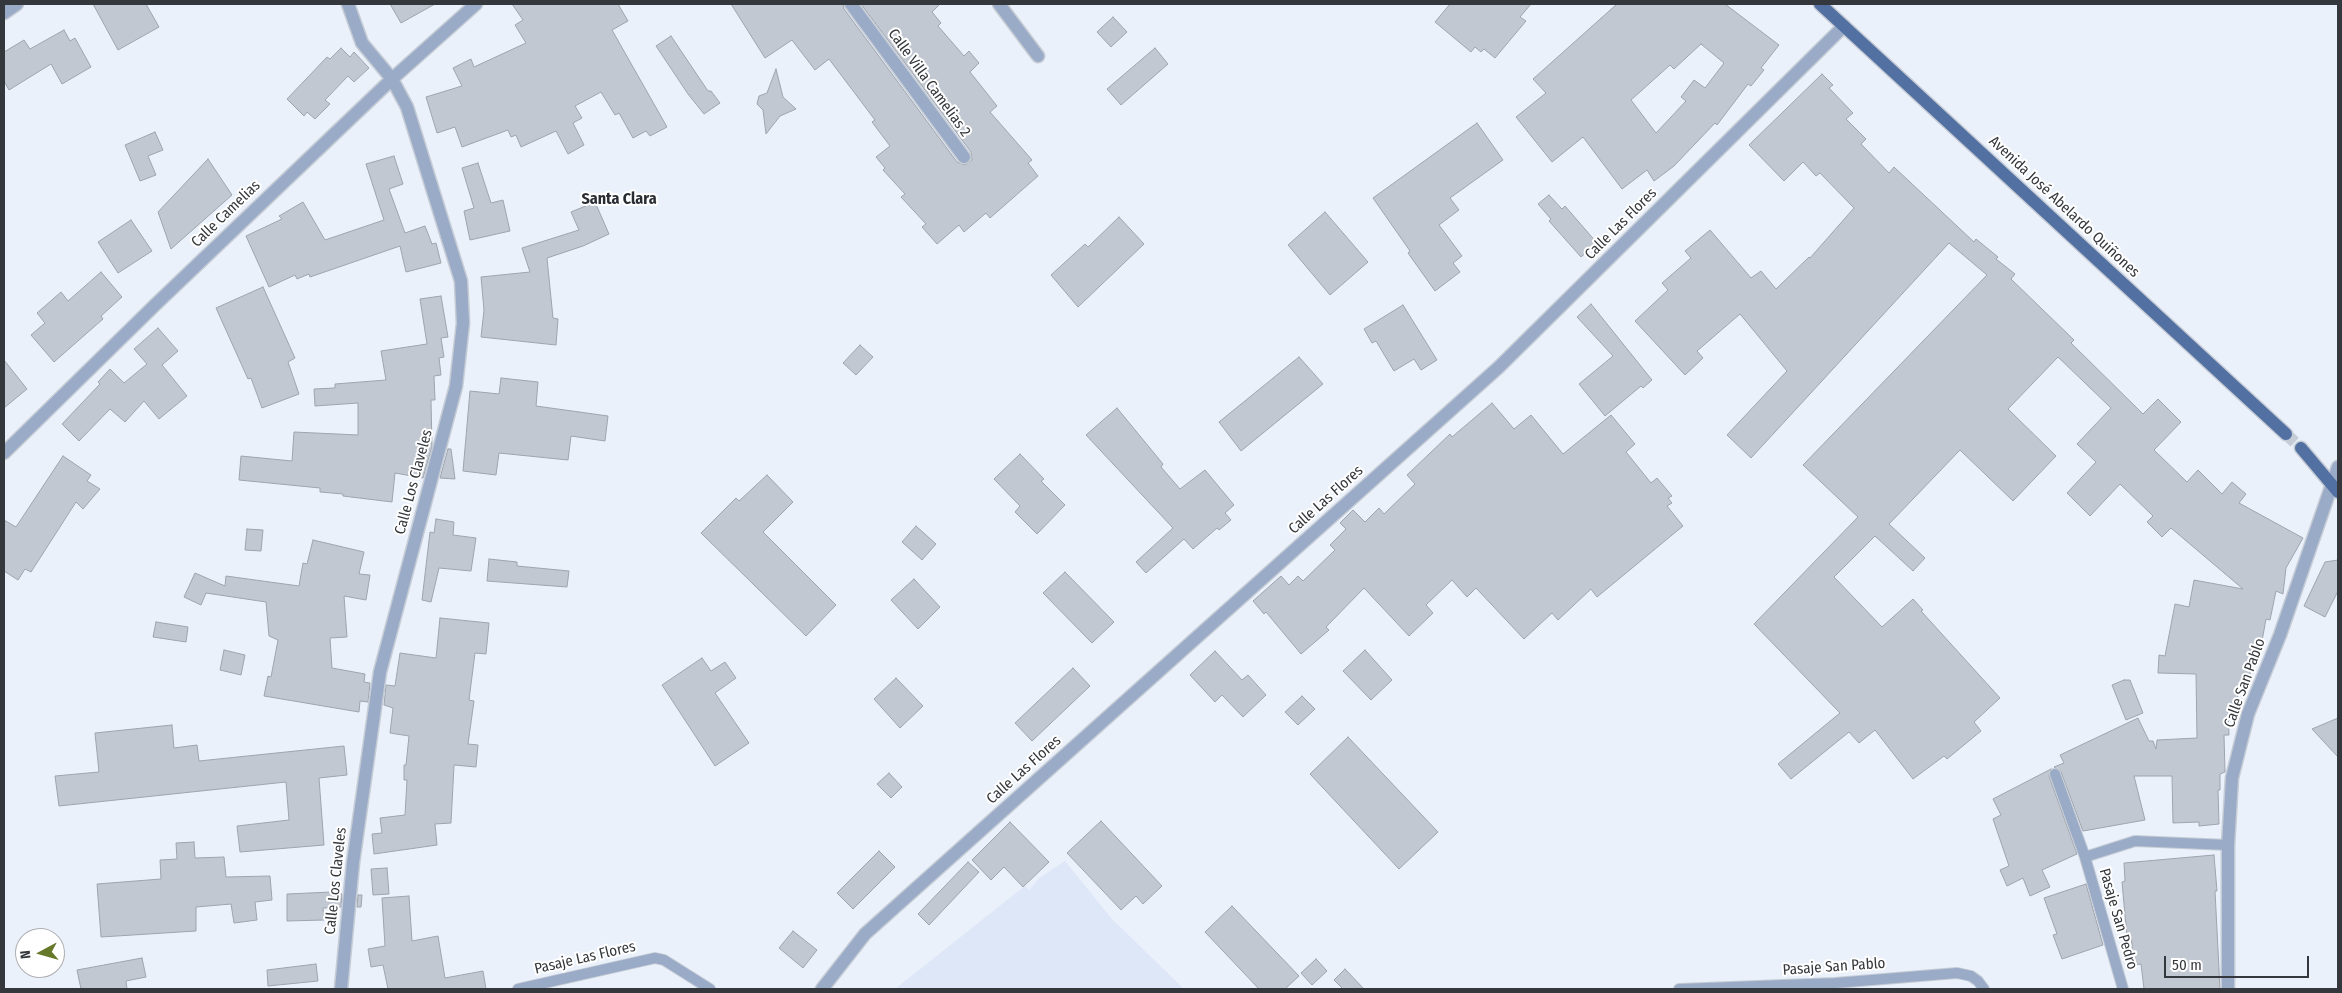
<!DOCTYPE html>
<meta charset="utf-8">
<style>
body{margin:0}
#map{position:relative;width:2342px;height:993px;overflow:hidden;background:#ebf1fb;font-family:"Fira Sans Condensed",sans-serif}
canvas{display:block}
.frame{position:absolute;inset:0;border:5px solid #34373b;pointer-events:none}
.north{position:absolute;left:15px;top:928px;width:50px;height:50px;box-sizing:border-box;background:#fff;border:1px solid #aeafb1;border-radius:50%;rotate:264deg;font-size:14px;font-weight:700;line-height:20px;text-align:center;color:#34373b}
.north::after{content:'';display:block;margin:auto;width:18px;height:22px;background:#667929;clip-path:polygon(50% 0,100% 100%,50% 72%,0 100%)}
.scale{position:absolute;left:2164px;top:956px;width:145px;height:22px;box-sizing:border-box;border:2px solid #34373b;border-top:0;padding-left:6px;font-size:15px;line-height:18px;white-space:nowrap;color:#34373b;-webkit-text-stroke:4px #fff;paint-order:stroke}
</style>
<div id="map">
<canvas width="2342" height="993"></canvas>
<div class="frame"></div>
<div class="north">N</div>
<div class="scale">50 m</div>
</div>
<script>
const ctx = document.querySelector('canvas').getContext('2d');
ctx.lineJoin = 'round';
function paint(path, color) { ctx.fillStyle = color; ctx.fill(path, 'evenodd'); }
const toPath = rows => new Path2D(rows.map(r => 'M' + r).join(''));
function trace(path, color, width, dash) { ctx.strokeStyle = color; ctx.lineWidth = width; ctx.lineCap = dash ? 'butt' : 'round'; ctx.setLineDash(dash || []); ctx.stroke(path); }
function drawText(font, color, halo, rows, align = 'center') {
  ctx.font = font + ' "Fira Sans Condensed",sans-serif'; ctx.lineWidth = 4; ctx.setLineDash([]); ctx.textBaseline = 'middle'; ctx.strokeStyle = halo; ctx.fillStyle = color; for (const [text, x, y, turn = 0] of rows) {
    ctx.save(); ctx.translate(x, y); ctx.rotate((+turn || 0) * Math.PI / 180); ctx.textAlign = isNaN(turn) ? turn : align; if (halo) ctx.strokeText(text, 0, 0); ctx.fillText(text, 0, 0); ctx.restore();
  }
}
const built = toPath([
 [1065,861,1112,919,1184,989,895,989,1002,904,1025,886,1029,890,1039,878]
]);
const building = toPath([
 [93,4,146,4,159,27,118,50,93,4],
 [390,4,435,4,401,23,390,4],
 [512,4,618,4,628,21,612,30,667,127,650,136,646,131,633,138,619,113,615,115,601,92,575,106,582,118,573,123,584,145,568,154,556,131,521,147,516,135,511,137,508,130,462,147,455,127,437,133,426,97,462,86,453,68,471,59,474,67,526,43,515,25,523,20,512,4],
 [731,4,843,4,844,9,957,162,965,165,972,160,971,152,861,4,940,4,932,12,941,23,938,26,964,56,969,51,979,63,970,72,997,106,990,112,1032,160,1028,163,1038,176,990,218,986,213,964,232,959,225,937,244,922,227,926,224,901,197,905,194,883,170,885,168,876,157,890,146,872,122,875,120,829,59,815,70,792,40,765,58,731,4],
 [1450,4,1531,4,1520,17,1526,21,1495,58,1484,49,1481,52,1475,47,1471,52,1435,22,1450,4],
 [1617,4,1725,4,1779,45,1761,68,1764,70,1751,86,1748,84,1717,125,1715,123,1674,166,1654,181,1647,170,1622,189,1583,137,1552,162,1516,117,1546,93,1533,79,1617,4],
 [1701,44,1724,63,1705,88,1694,80,1681,97,1686,101,1656,133,1631,100,1670,65,1674,69,1701,44],
 [1113,17,1127,32,1111,47,1097,32,1113,17],
 [64,30,70,41,75,38,91,67,62,84,51,64,9,90,4,81,4,52,24,40,30,49,64,30],
 [671,36,708,91,711,91,720,103,704,114,688,94,656,46,671,36],
 [341,48,350,57,354,52,369,68,354,82,348,76,325,100,330,104,315,119,307,112,304,116,287,99,327,57,330,59,341,48],
 [1155,48,1168,64,1121,105,1107,89,1155,48],
 [776,69,783,97,796,109,780,116,766,134,763,110,757,104,759,96,767,93,776,69],
 [1822,74,1833,85,1829,88,1853,113,1846,119,1866,139,1861,144,1889,173,1894,167,1974,242,1976,239,1998,257,1996,259,2015,274,2011,279,2074,340,2071,343,2143,414,2158,399,2181,422,2154,450,2187,482,2198,470,2222,494,2232,482,2246,494,2239,503,2303,538,2286,568,2283,594,2276,591,2270,620,2266,619,2260,652,2251,650,2250,676,2245,676,2244,692,2238,691,2237,709,2228,708,2229,735,2224,735,2225,772,2220,774,2220,790,2218,790,2219,824,2199,826,2199,822,2173,823,2172,776,2134,776,2145,820,2083,831,2061,772,2054,767,2064,763,2060,755,2138,718,2149,741,2153,741,2156,749,2157,740,2197,738,2196,674,2158,673,2159,655,2165,656,2175,604,2189,607,2194,580,2243,589,2171,528,2162,537,2147,522,2153,516,2120,484,2090,516,2067,493,2096,462,2077,444,2111,408,2058,357,2008,409,2056,456,2013,501,1960,450,1889,524,1925,558,1913,571,1875,536,1834,577,1882,627,1913,599,1923,610,1921,611,2000,698,1974,722,1981,731,1947,759,1944,756,1913,779,1875,730,1859,743,1849,732,1791,779,1778,764,1840,713,1754,624,1858,517,1803,465,1987,275,1949,243,1751,458,1727,435,1787,371,1740,314,1697,351,1703,358,1685,375,1635,321,1668,290,1662,283,1691,258,1685,251,1710,230,1751,278,1761,271,1776,289,1809,257,1810,258,1854,208,1820,173,1816,176,1803,162,1784,181,1749,145,1822,74],
 [1477,123,1503,160,1450,198,1459,210,1439,225,1462,256,1453,263,1460,272,1435,291,1408,253,1410,251,1373,198,1477,123],
 [155,132,163,150,148,156,156,175,140,181,125,145,155,132],
 [394,156,403,184,389,189,405,233,425,226,432,244,436,243,441,263,406,272,400,246,310,277,309,274,297,279,295,275,269,287,246,236,282,219,279,216,303,202,325,240,384,220,366,164,394,156],
 [208,159,232,195,171,249,158,212,208,159],
 [478,163,491,203,503,200,510,231,470,240,464,211,474,208,462,168,478,163],
 [1549,195,1562,209,1565,206,1597,243,1581,257,1549,221,1551,219,1538,204,1549,195],
 [595,202,609,234,583,246,547,258,553,318,558,319,556,345,481,337,484,310,481,277,530,272,522,248,579,230,571,212,595,202],
 [1325,212,1368,262,1330,295,1288,245,1325,212],
 [1119,217,1144,244,1078,307,1051,275,1085,244,1088,247,1119,217],
 [131,220,152,251,118,273,98,242,131,220],
 [101,272,122,297,101,316,103,319,54,362,31,335,45,323,37,313,61,292,68,301,101,272],
 [263,287,295,358,288,362,299,394,262,408,251,378,248,379,216,308,263,287],
 [441,296,448,337,441,338,444,357,439,358,441,375,434,376,435,400,431,400,432,447,423,478,395,473,392,502,343,496,343,494,320,492,320,488,239,480,241,456,292,461,294,432,358,435,358,403,315,406,314,389,335,388,335,384,386,380,381,351,427,344,420,299,441,296],
 [1591,304,1652,380,1643,388,1641,386,1605,416,1579,384,1613,356,1577,317,1591,304],
 [1403,305,1437,360,1421,370,1414,359,1394,371,1376,341,1372,343,1364,329,1403,305],
 [158,328,178,351,162,365,187,396,159,419,144,401,125,422,110,409,79,441,62,424,100,384,98,382,110,369,124,383,147,364,134,349,158,328],
 [860,345,873,357,856,375,843,363,860,345],
 [1299,357,1323,384,1241,451,1219,422,1299,357],
 [4,360,27,389,4,408,4,360],
 [501,378,538,382,536,406,608,416,605,441,571,436,568,460,499,453,496,475,463,471,470,391,499,394,501,378],
 [1492,403,1514,429,1531,415,1563,454,1611,415,1635,444,1626,452,1651,483,1657,478,1672,496,1668,498,1672,503,1667,506,1683,526,1597,597,1591,589,1558,620,1552,613,1524,639,1476,588,1467,597,1452,580,1426,605,1433,613,1409,636,1364,588,1326,627,1329,630,1301,654,1266,612,1264,614,1253,601,1281,576,1289,585,1298,576,1303,581,1335,550,1330,545,1346,529,1340,523,1353,510,1365,522,1379,508,1384,514,1415,484,1407,475,1450,434,1452,437,1492,403],
 [1117,408,1163,464,1161,467,1180,489,1205,470,1234,505,1225,513,1231,520,1219,530,1217,528,1193,549,1184,539,1146,573,1136,562,1173,528,1086,435,1117,408],
 [448,449,451,449,455,479,440,478,448,449],
 [1020,454,1044,479,1041,481,1065,505,1037,534,1015,512,1020,506,994,479,1020,454],
 [63,456,91,475,87,481,100,489,83,509,76,502,31,572,25,569,18,580,4,571,4,520,16,527,63,456],
 [767,475,793,502,763,532,836,605,806,636,701,533,736,498,739,501,767,475],
 [436,519,454,522,453,535,476,538,471,571,439,568,431,602,422,600,430,532,434,533,436,519],
 [916,526,936,544,922,560,902,542,916,526],
 [247,529,263,530,261,551,245,550,247,529],
 [313,540,364,552,359,574,370,575,366,600,344,596,347,637,330,638,332,668,365,674,364,682,370,683,368,702,360,701,359,712,264,696,268,676,271,677,278,640,269,636,266,602,206,593,201,605,184,597,195,573,225,586,226,576,299,586,303,563,307,564,313,540],
 [489,559,517,562,517,566,569,571,567,587,487,581,489,559],
 [2338,560,2338,591,2325,617,2304,606,2325,562,2338,560],
 [1065,572,1114,622,1092,643,1043,593,1065,572],
 [914,579,940,607,918,629,891,600,914,579],
 [440,618,489,623,486,654,475,653,469,700,474,701,468,744,478,745,476,767,454,765,451,823,435,824,437,845,374,854,372,834,382,833,380,818,405,815,407,780,404,780,404,765,406,765,409,736,390,733,393,708,384,705,386,685,395,686,400,653,436,658,440,618],
 [156,622,188,627,186,642,153,637,156,622],
 [224,650,245,655,241,675,220,670,224,650],
 [1365,650,1392,680,1371,700,1343,671,1365,650],
 [1215,651,1242,680,1248,675,1266,695,1243,717,1222,695,1215,702,1190,675,1215,651],
 [702,658,711,671,725,662,736,678,715,693,749,743,715,766,662,685,702,658],
 [1073,668,1090,686,1032,741,1015,723,1073,668],
 [896,678,923,706,900,728,874,699,896,678],
 [2124,680,2130,680,2143,713,2126,720,2112,685,2124,680],
 [1302,696,1315,709,1298,725,1285,712,1302,696],
 [2338,718,2338,757,2312,729,2338,718],
 [172,725,174,748,197,745,199,761,344,746,347,775,319,778,324,845,240,852,237,826,289,820,286,782,59,806,55,776,99,772,95,733,172,725],
 [1348,737,1438,832,1399,869,1310,774,1348,737],
 [2051,769,2049,776,2077,854,2042,870,2050,887,2030,896,2023,878,2007,886,2000,870,2009,866,1993,819,2001,815,1993,799,2051,769],
 [889,773,902,787,891,798,877,784,889,773],
 [1101,821,1162,886,1143,904,1136,896,1121,910,1067,853,1101,821],
 [1010,822,1049,862,1023,887,1004,867,991,880,972,860,1010,822],
 [194,842,195,858,224,857,226,877,270,876,272,900,255,902,257,920,234,923,231,904,196,907,196,931,101,937,97,884,161,879,160,860,177,859,176,843,194,842],
 [879,851,895,867,853,909,837,893,879,851],
 [2214,855,2217,891,2215,891,2220,989,2144,989,2141,964,2134,965,2131,935,2127,937,2122,882,2125,881,2124,863,2214,855],
 [968,862,979,872,929,925,918,914,968,862],
 [387,868,389,894,373,895,371,869,387,868],
 [2086,884,2103,945,2062,959,2053,935,2057,934,2044,898,2086,884],
 [332,892,342,894,341,907,323,908,324,920,287,921,287,894,332,892],
 [358,895,362,895,361,907,357,907,358,895],
 [409,896,412,941,438,936,445,978,483,971,486,989,388,989,383,965,371,967,368,949,385,946,382,898,409,896],
 [1232,906,1299,976,1285,989,1259,989,1205,932,1232,906],
 [793,931,817,950,803,968,779,948,793,931],
 [142,958,146,977,126,981,127,989,81,989,77,970,142,958],
 [1316,959,1327,971,1312,985,1301,973,1316,959],
 [316,964,318,981,268,986,267,970,316,964],
 [1345,969,1364,989,1343,989,1334,980,1345,969]
]);
const primaryTunnel = toPath([
 [2286,434,2301,448]
]);
const service = toPath([
 [2055,774,2085,857,2123,989],
 [2085,857,2135,841,2228,845],
 [518,989,655,958,664,960,710,989],
 [1679,989,1835,983,1957,973,1971,976,1978,981,1984,989]
]);
const minor = toPath([
 [348,4,362,43,392,79],
 [851,4,964,157],
 [999,4,1038,56],
 [4,13,17,4],
 [822,989,865,934,1499,367,1844,26],
 [2228,989,2228,845,2232,778,2248,714,2280,635,2338,467]
]);
const tertiary = toPath([
 [4,453,155,305,392,79,476,4],
 [341,989,353,863,380,672,456,386,463,323,461,281,407,107,392,79]
]);
const primary = toPath([
 [1820,4,2286,434],
 [2301,448,2338,492]
]);
const streetNames = [
 ["Calle Villa Camelias 2",929,83,54],
 ["Avenida José Abelardo Quiñones",2064,207,43],
 ["Calle Camelias",226,214,-44],
 ["Calle Las Flores",1621,224,-45],
 ["Calle Los Claveles",414,482,-75],
 ["Calle Las Flores",1326,500,-42],
 ["Calle San Pablo",2245,683,-70],
 ["Calle Las Flores",1024,770,-42],
 ["Calle Los Claveles",336,881,-84],
 ["Pasaje San Pedro",2118,919,74],
 ["Pasaje Las Flores",585,958,-13],
 ["Pasaje San Pablo",1834,967,-4]
];
const neighbourhoodNames = [
 ["Santa Clara",619,200]
];
paint(built, '#dee7f8');
paint(building, '#c2c8d1');
trace(building, '#9ea4ad', 1);
trace(primaryTunnel, '#c6ccd5', 12, [12, 6]);
trace(service, '#c6ccd5', 12);
trace(minor, '#c6ccd5', 15);
trace(tertiary, '#c6ccd5', 15);
trace(primary, '#c6ccd5', 15);
trace(service, '#9aabc7', 10);
trace(minor, '#9aabc7', 12);
trace(tertiary, '#9aabc7', 12);
trace(primary, '#5370a2', 12);
drawText('15px', '#34373b', '#fff', streetNames);
drawText('bold 16px', '#282d34', '#fff', neighbourhoodNames);
</script>
